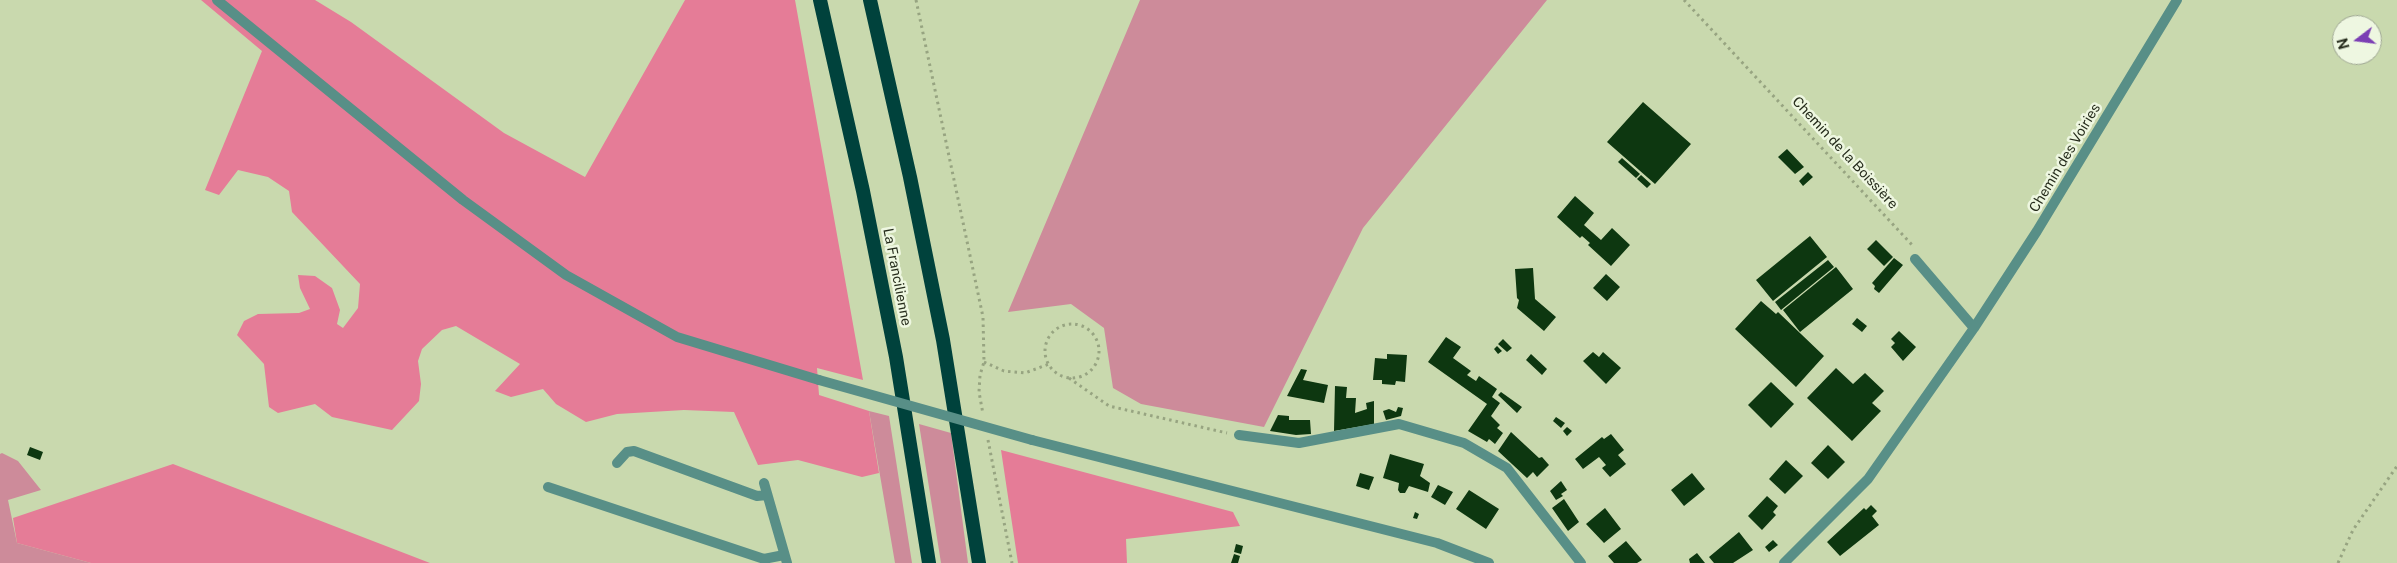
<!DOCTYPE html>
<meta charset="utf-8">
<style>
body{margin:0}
#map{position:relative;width:2397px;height:563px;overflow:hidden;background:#c9d9ae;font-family:"Public Sans",sans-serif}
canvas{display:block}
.north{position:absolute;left:2332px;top:15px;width:50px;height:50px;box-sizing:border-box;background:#eef7e1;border:1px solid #9ea692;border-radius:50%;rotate:255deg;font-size:14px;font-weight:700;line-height:20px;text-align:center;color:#262c1c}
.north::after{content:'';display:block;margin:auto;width:18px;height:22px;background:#7b3eb4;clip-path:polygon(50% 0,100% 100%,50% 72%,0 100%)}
</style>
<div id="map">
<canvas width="2397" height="563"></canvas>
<div class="north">N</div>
</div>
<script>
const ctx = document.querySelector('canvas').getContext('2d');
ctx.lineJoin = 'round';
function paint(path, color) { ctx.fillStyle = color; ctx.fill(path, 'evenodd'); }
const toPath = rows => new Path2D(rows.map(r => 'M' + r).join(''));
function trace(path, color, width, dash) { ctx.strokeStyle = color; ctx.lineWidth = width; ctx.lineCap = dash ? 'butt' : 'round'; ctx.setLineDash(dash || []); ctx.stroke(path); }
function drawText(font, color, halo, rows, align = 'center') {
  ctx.font = font + ' "Public Sans",sans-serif'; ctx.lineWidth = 5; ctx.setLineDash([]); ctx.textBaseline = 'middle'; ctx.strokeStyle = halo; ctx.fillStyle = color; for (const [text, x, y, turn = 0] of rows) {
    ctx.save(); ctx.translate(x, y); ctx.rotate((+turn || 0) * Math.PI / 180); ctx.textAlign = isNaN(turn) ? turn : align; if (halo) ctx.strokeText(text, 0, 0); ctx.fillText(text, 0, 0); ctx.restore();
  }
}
const green = toPath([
 [1140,0,1547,0,1363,228,1264,427,1141,404,1113,388,1104,328,1071,304,1008,312],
 [869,411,889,416,912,563,895,563],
 [919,424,951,433,968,563,941,563],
 [2,453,18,461,41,490,8,500,17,543,91,563,0,563,0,454]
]);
const forest = toPath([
 [201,0,315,0,351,22,504,133,585,177,685,0,795,0,863,380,817,368,819,395,869,411,879,473,862,477,798,460,758,465,734,412,684,410,617,414,586,422,556,404,543,389,511,397,495,391,520,364,456,326,442,330,422,349,418,361,421,384,419,401,392,430,332,417,315,404,278,413,269,407,264,364,237,335,244,321,258,314,299,313,310,309,300,288,298,275,315,276,332,288,340,310,337,324,343,328,358,308,360,284,292,212,289,191,268,177,238,170,219,195,205,190,262,51],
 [1001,450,1233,512,1240,526,1126,539,1127,563,1018,563],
 [173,464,430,563,91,563,17,543,13,518]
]);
const building = toPath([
 [1643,102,1691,144,1655,184,1607,142],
 [1787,149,1804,167,1795,174,1778,157],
 [1622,158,1640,174,1636,178,1618,162],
 [1808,172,1813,177,1803,186,1799,181],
 [1641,175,1651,184,1647,188,1637,179],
 [1575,196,1594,213,1584,225,1601,240,1612,228,1630,245,1611,266,1588,245,1590,243,1582,236,1580,238,1557,217],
 [1810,236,1827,257,1773,301,1756,280],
 [1876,240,1893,257,1884,266,1867,249],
 [1894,258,1903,265,1879,293,1874,289,1875,286,1872,283],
 [1828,260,1834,267,1781,310,1775,302],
 [1836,267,1853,289,1800,332,1783,310],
 [1533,268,1535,299,1556,317,1544,331,1517,308,1519,300,1517,298,1515,269],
 [1606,274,1620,287,1607,301,1593,288],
 [1761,301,1776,314,1778,312,1824,356,1796,387,1735,329],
 [1857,318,1867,326,1862,332,1852,324],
 [1899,331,1916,347,1903,361,1891,347,1895,343,1891,339],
 [1446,337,1461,347,1453,358,1471,371,1467,375,1476,381,1479,376,1497,389,1492,397,1500,403,1491,416,1500,425,1497,428,1503,433,1495,444,1489,439,1487,442,1468,431,1487,404,1428,362],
 [1503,339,1512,348,1507,352,1498,344],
 [1497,346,1502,351,1498,354,1494,349],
 [1593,352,1599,357,1603,352,1621,368,1606,384,1583,361],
 [1387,354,1407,355,1405,382,1396,381,1395,385,1382,384,1382,380,1373,380,1375,358,1387,359],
 [1531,354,1547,369,1542,375,1526,360],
 [1836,368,1853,384,1865,373,1884,391,1872,403,1881,411,1852,441,1807,398],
 [1301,369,1307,370,1303,380,1328,385,1324,403,1287,396],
 [1771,382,1794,404,1771,428,1748,405],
 [1335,386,1347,387,1346,398,1356,398,1355,413,1367,409,1366,403,1374,401,1374,424,1334,431],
 [1501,392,1522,407,1517,413,1498,395],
 [1398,407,1403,408,1401,416,1386,420,1383,411,1389,409,1396,412],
 [1278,415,1289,416,1289,420,1310,420,1311,434,1296,435,1270,431],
 [1556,417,1565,423,1561,428,1553,421],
 [1567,427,1572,431,1567,436,1563,431],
 [1511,432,1539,458,1542,457,1549,465,1537,477,1533,472,1527,478,1498,451],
 [1611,434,1624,450,1618,455,1626,464,1610,477,1602,468,1606,465,1599,457,1583,469,1575,459,1602,437,1604,439],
 [1828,445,1845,462,1828,479,1811,463],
 [30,447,43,452,40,460,27,455],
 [1390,454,1424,464,1420,476,1430,483,1428,492,1409,486,1405,493,1400,493,1398,490,1399,483,1383,478],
 [1786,460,1803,476,1785,494,1769,479],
 [1360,473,1374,477,1369,490,1356,486],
 [1692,473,1705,489,1684,506,1671,490],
 [1561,481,1567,490,1561,494,1563,496,1556,500,1550,491],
 [1438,485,1453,492,1445,505,1431,497],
 [1469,490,1499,509,1486,529,1456,509],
 [1767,496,1778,506,1773,512,1776,515,1762,530,1748,516],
 [1564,499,1579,522,1568,531,1552,508],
 [1871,505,1877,511,1872,516,1879,525,1840,556,1827,542,1864,508,1866,510],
 [1605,508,1621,529,1604,543,1586,524],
 [1415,512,1419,514,1417,519,1413,518],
 [1739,532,1753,550,1733,563,1714,563,1709,557],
 [1773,540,1778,545,1769,552,1765,547],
 [1626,541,1642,560,1637,563,1614,563,1608,556],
 [1236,544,1243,546,1241,554,1234,552],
 [1697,553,1705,563,1690,563,1689,559],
 [1234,554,1240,556,1238,563,1231,563]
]);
const path = toPath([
 [916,0,983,317,984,362,980,375,979,392,983,414],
 [1684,0,1914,247],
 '1045 351a27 27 0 1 1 54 0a27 27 0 1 1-54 0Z',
 [984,362,1004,371,1025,373,1049,364],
 [1069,378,1109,406,1227,433],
 [988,440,1012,563],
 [2338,563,2353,530,2397,466]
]);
const minor = toPath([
 [1915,259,1974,328],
 [1239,435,1299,443,1399,424,1464,443,1507,468,1581,563],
 [617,463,627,452,634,451,757,496,767,495],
 [764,483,787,563],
 [548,487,764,559,784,555],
 [1784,563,1868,479,1974,328,2037,231,2177,0]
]);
const tertiary = toPath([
 [217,0,463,200,566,275,677,337,819,380],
 [1032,440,1437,543,1489,563]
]);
const trunk = toPath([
 [820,0,863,191,896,357,929,563],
 [870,0,910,177,943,340,979,563]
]);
const tertiaryBridge = toPath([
 [819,380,1032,440]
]);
const streetNames = [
 ["Chemin de la Boissière",1845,153,47],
 ["Chemin des Voiries",2065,158,-59],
 ["La Francilienne",897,277,79]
];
paint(green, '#cd8b9a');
paint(forest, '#e57c97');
paint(building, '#0d3710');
trace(path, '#97a481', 3, [2.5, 4]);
trace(minor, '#588f87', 10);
trace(tertiary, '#588f87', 10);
trace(trunk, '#00423c', 14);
trace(tertiaryBridge, '#588f87', 10);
drawText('14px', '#262c1c', '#eef7e1', streetNames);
</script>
